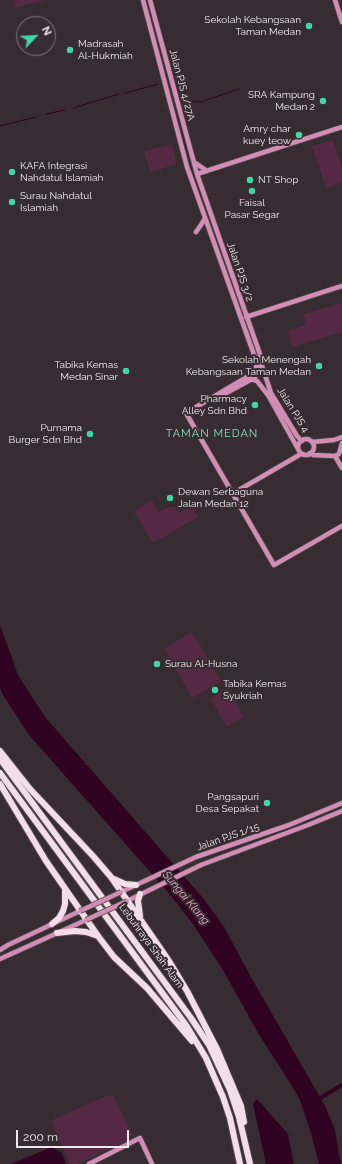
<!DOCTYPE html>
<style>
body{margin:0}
#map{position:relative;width:342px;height:1164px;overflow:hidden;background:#362c31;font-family:Raleway,sans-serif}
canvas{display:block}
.north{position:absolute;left:16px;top:16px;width:40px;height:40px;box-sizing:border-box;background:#362c31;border:1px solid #80777b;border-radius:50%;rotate:65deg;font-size:11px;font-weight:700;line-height:16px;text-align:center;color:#eee7eb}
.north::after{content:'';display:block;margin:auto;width:14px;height:18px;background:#42d4a1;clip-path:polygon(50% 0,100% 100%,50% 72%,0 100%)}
.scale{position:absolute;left:16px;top:1130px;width:113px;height:18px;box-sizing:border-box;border:2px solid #eee7eb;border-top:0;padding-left:5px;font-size:12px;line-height:14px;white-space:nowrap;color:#eee7eb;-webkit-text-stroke:3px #362c31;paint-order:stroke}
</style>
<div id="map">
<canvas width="342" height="1164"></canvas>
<div class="north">N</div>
<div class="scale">200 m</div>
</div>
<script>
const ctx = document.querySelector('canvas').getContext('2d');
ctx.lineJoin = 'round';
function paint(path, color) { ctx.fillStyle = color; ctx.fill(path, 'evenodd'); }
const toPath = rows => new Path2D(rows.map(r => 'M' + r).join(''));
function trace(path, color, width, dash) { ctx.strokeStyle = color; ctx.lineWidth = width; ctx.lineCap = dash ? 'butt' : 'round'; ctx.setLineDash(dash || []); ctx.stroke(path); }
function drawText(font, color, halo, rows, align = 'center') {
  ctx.font = font + ' Raleway,sans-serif'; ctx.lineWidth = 4; ctx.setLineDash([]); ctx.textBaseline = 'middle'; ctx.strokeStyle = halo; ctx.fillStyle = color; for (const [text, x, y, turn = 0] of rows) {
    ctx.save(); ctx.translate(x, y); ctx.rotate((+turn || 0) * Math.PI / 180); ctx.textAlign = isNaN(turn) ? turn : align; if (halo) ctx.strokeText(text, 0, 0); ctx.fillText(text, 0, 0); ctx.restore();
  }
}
const green = toPath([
 [13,0,46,0,15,8],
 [333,140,342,168,342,183,326,188,312,146],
 [172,144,177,164,150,172,144,151],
 [342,303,342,335,341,332,292,347,288,331,306,325,304,314],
 [152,500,159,512,168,507,176,507,179,513,191,505,198,517,153,543,134,511],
 [192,632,221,681,192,698,164,649],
 [228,688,244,717,227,727,210,698],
 [108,1095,113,1096,132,1134,128,1140,77,1164,70,1164,52,1124,53,1120]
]);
const water = toPath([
 [0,625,18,675,45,717,203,898,224,927,252,979,325,1106,335,1130,341,1164,319,1164,311,1133,300,1100,290,1083,258,1033,223,970,193,924,168,892,29,735,3,695,0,688],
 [257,1099,288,1134,294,1164,266,1164,253,1104],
 [52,1147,58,1151,62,1153,66,1164,11,1164]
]);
const stream = toPath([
 [181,80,187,98,190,101,201,102,239,89],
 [125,93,158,84],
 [73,108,119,94],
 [46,114,65,110],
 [0,126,36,117]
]);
const canal = toPath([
 [317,1100,342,1085]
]);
const secondary = toPath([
 [143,0,187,167,257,363,255,372,252,374,186,413,274,565,342,526],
 [150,0,197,174,262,360,260,369,254,378,217,398,209,401],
 [335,0,342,22],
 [194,162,207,171],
 [197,174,342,127],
 [196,232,201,225,205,218],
 [246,317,342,286],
 [262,366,271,393,297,436,302,441],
 [251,379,257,381,268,395,298,449],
 '298 447a8 8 0 1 1 16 0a8 8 0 1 1-16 0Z',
 [312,442,334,440,342,437],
 [310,453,313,455,335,456,339,454,342,443],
 [335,456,342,468],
 [232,494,301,454],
 [121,892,196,857,289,825,342,803],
 [127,901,201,865,308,825,342,811],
 [0,950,8,945,80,911],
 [0,959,86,920],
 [89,1164,140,1138,152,1164]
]);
const highway = toPath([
 [0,751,30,789,93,856,111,877,169,961,187,991,217,1049,241,1106,244,1122],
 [0,759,191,1018,209,1045,230,1090,239,1117,250,1164],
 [0,773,186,1025,206,1058,223,1097,230,1118,240,1164],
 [0,784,46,861,98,936,114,957,147,988,192,1041],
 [114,879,125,884,136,885],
 [140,916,138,901,140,894],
 [52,924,59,918,63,911,65,904,65,891],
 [57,933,75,931,86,932,98,936]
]);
const secondaryBridge = toPath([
 [80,911,121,892],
 [86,920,127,901]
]);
const markers = [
 [309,26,4,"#42d4a1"],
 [70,50,4,"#42d4a1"],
 [323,101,4,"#42d4a1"],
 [299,135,4,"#42d4a1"],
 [12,172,4,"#42d4a1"],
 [250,180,4,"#42d4a1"],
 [252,191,4,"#42d4a1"],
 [12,202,4,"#42d4a1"],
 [319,366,4,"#42d4a1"],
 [126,371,4,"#42d4a1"],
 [255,405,4,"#42d4a1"],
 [90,434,4,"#42d4a1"],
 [170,498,4,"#42d4a1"],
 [157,664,4,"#42d4a1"],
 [215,690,4,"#42d4a1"],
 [267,803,4,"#42d4a1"]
];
const poiNames = [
 ["Sekolah Kebangsaan",301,20],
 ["Taman Medan",301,32],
 ["Madrasah",78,44,"left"],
 ["Al-Hukmiah",78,56,"left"],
 ["SRA Kampung",315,95],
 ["Medan 2",315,107],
 ["Amry char",291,129],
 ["kuey teow",291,141],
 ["KAFA Integrasi",20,166,"left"],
 ["Nahdatul Islamiah",20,178,"left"],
 ["NT Shop",258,180,"left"],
 ["Surau Nahdatul",20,196,"left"],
 ["Islamiah",20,208,"left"],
 ["Faisal",252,203,"center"],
 ["Pasar Segar",252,215,"center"],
 ["Sekolah Menengah",311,360],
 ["Kebangsaan Taman Medan",311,372],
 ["Tabika Kemas",118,365],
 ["Medan Sinar",118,377],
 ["Pharmacy",247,399],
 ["Alley Sdn Bhd",247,411],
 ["Purnama",82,428],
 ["Burger Sdn Bhd",82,440],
 ["Dewan Serbaguna",178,492,"left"],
 ["Jalan Medan 12",178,504,"left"],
 ["Surau Al-Husna",165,664,"left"],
 ["Tabika Kemas",223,684,"left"],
 ["Syukriah",223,696,"left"],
 ["Pangsapuri",259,797],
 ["Desa Sepakat",259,809]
];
const streetNames = [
 ["Jalan PJS 4/27A",182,85,75],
 ["Jalan PJS 3/2",240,272,71],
 ["Jalan PJS 4",293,410,58],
 ["Jalan PJS 1/15",228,837,-19],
 ["Lebuhraya Shah Alam",151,946,54]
];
const neighbourhoodNames = [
 ["TAMAN MEDAN",212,434]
];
const waterNames = [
 ["Sungai Klang",186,898,50]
];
paint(green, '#552943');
paint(water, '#300321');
trace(stream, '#300321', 1);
trace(canal, '#300321', 4);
trace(secondary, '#534a4f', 6);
trace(highway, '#534a4f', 8);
trace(secondary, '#d18db3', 4.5);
trace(highway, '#f3dde8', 6);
trace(secondaryBridge, '#534a4f', 6, []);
trace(secondaryBridge, '#d18db3', 4.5);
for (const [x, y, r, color] of markers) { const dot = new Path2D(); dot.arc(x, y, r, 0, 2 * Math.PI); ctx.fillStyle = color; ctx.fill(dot); trace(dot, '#362c31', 1.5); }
drawText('10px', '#eee7eb', '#362c31', poiNames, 'right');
drawText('10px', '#eee7eb', '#362c31', streetNames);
ctx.letterSpacing = '1px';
drawText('11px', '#85dcb7', '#362c31', neighbourhoodNames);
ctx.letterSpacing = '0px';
drawText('italic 11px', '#f4a3d0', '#362c31', waterNames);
</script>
